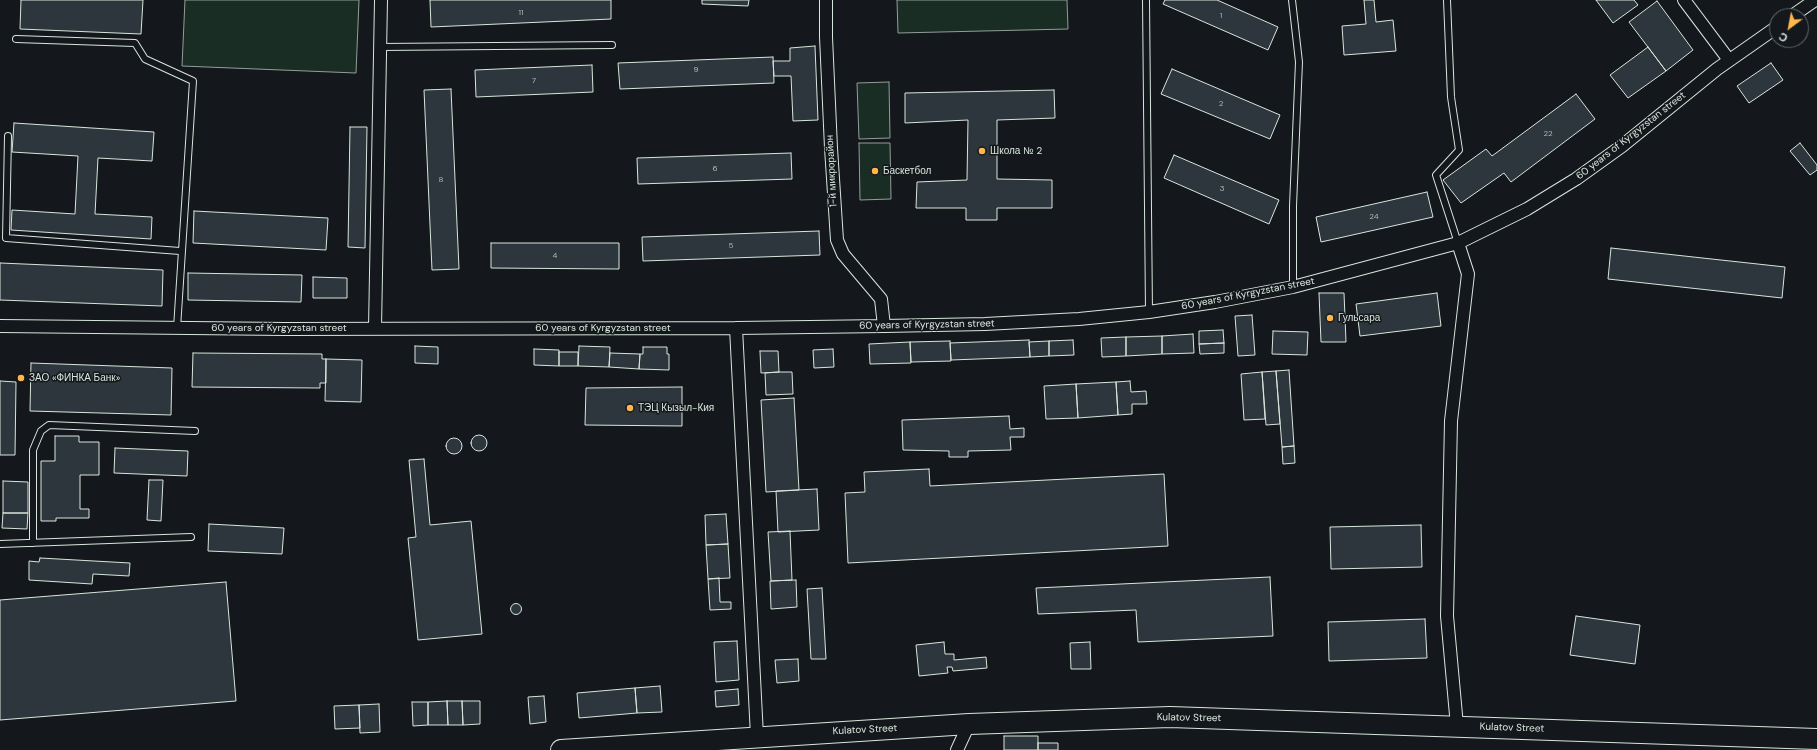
<!DOCTYPE html>
<meta charset="utf-8">
<style>
body{margin:0}
#map{position:relative;width:1817px;height:750px;overflow:hidden;background:#14181c;font-family:"DM Sans",sans-serif}
canvas{display:block}
.north{position:absolute;left:1769px;top:8px;width:40px;height:40px;box-sizing:border-box;background:#14181c;border:1px solid #626a69;border-radius:50%;rotate:212deg;font-size:11px;font-weight:700;line-height:16px;text-align:center;color:#d8e6dc}
.north::after{content:'';display:block;margin:auto;width:14px;height:18px;background:#ffb74d;clip-path:polygon(50% 0,100% 100%,50% 72%,0 100%)}
</style>
<div id="map">
<canvas width="1817" height="750"></canvas>
<div class="north">С</div>
</div>
<script>
const ctx = document.querySelector('canvas').getContext('2d');
ctx.lineJoin = 'round';
function paint(path, color) { ctx.fillStyle = color; ctx.fill(path, 'evenodd'); }
const toPath = rows => new Path2D(rows.map(r => 'M' + r).join(''));
function trace(path, color, width, dash) { ctx.strokeStyle = color; ctx.lineWidth = width; ctx.lineCap = dash ? 'butt' : 'round'; ctx.setLineDash(dash || []); ctx.stroke(path); }
function drawText(font, color, halo, rows, align = 'center') {
  ctx.font = font + ' "DM Sans",sans-serif'; ctx.lineWidth = 3; ctx.setLineDash([]); ctx.textBaseline = 'middle'; ctx.strokeStyle = halo; ctx.fillStyle = color; for (const [text, x, y, turn = 0] of rows) {
    ctx.save(); ctx.translate(x, y); ctx.rotate((+turn || 0) * Math.PI / 180); ctx.textAlign = isNaN(turn) ? turn : align; if (halo) ctx.strokeText(text, 0, 0); ctx.fillText(text, 0, 0); ctx.restore();
  }
}
const green = toPath([
 [185,0,359,0,356,73,182,66,185,0],
 [897,0,1067,0,1068,29,898,33,897,0],
 [889,82,890,138,859,139,857,83,889,82],
 [859,143,890,143,891,199,860,200,859,143]
]);
const building = toPath([
 [21,0,143,0,141,34,20,29,21,0],
 [430,0,611,0,611,19,431,27,430,0],
 [702,0,749,0,748,6,702,4,702,0],
 [1165,0,1217,0,1278,27,1268,50,1163,4,1165,0],
 [1364,0,1374,0,1376,22,1393,20,1396,51,1344,55,1342,26,1366,24,1364,0],
 [1596,0,1634,0,1638,5,1613,23,1596,0],
 [1657,1,1693,50,1666,71,1629,22,1657,1],
 [815,46,818,120,793,121,791,76,774,76,773,61,790,61,790,48,815,46],
 [1648,47,1666,71,1628,98,1610,75,1648,47],
 [773,57,774,83,620,89,618,63,773,57],
 [1771,63,1783,80,1749,103,1737,86,1771,63],
 [592,65,593,92,476,97,475,70,592,65],
 [1172,69,1280,115,1270,139,1161,94,1172,69],
 [451,89,459,269,432,270,424,90,451,89],
 [1054,90,1055,118,997,120,997,179,1052,180,1052,208,997,208,997,220,966,220,966,208,916,208,917,182,967,180,968,120,905,123,905,93,1054,90],
 [1576,94,1595,119,1511,182,1504,173,1461,203,1443,180,1486,149,1492,156,1576,94],
 [14,123,154,132,152,161,98,158,95,214,152,217,151,239,11,230,12,210,75,214,78,156,12,152,14,123],
 [350,127,367,127,365,248,348,247,350,127],
 [1800,143,1817,165,1817,170,1810,175,1790,151,1800,143],
 [791,153,792,179,638,184,637,158,791,153],
 [1174,155,1279,200,1269,224,1164,178,1174,155],
 [1427,192,1433,217,1321,242,1316,217,1427,192],
 [194,211,328,218,326,250,193,243,194,211],
 [819,231,820,255,643,261,642,237,819,231],
 [491,243,619,243,619,269,491,268,491,243],
 [1611,248,1785,267,1782,298,1608,279,1611,248],
 [0,263,163,270,162,306,0,300,0,263],
 [188,273,302,275,301,302,188,300,188,273],
 [313,277,347,278,347,298,313,298,313,277],
 [1319,293,1344,293,1346,342,1321,342,1319,293],
 [1437,293,1441,326,1360,336,1356,304,1437,293],
 [1252,315,1255,355,1238,356,1235,316,1252,315],
 [1223,330,1224,343,1199,344,1199,331,1223,330],
 [1273,331,1308,332,1307,355,1272,354,1273,331],
 [1193,334,1194,353,1162,354,1162,336,1193,334],
 [1162,336,1162,354,1126,356,1126,337,1162,336],
 [1126,337,1126,356,1102,357,1101,338,1126,337],
 [1029,340,1030,357,951,360,950,343,1029,340],
 [1073,340,1074,355,1049,356,1049,341,1073,340],
 [950,341,951,361,911,362,910,342,950,341],
 [1049,341,1049,356,1030,357,1029,342,1049,341],
 [910,342,911,363,870,364,869,344,910,342],
 [1224,343,1224,353,1200,354,1199,344,1224,343],
 [415,346,438,347,438,364,415,363,415,346],
 [579,346,610,347,609,367,578,366,579,346],
 [643,347,667,347,667,354,669,354,669,370,639,369,640,354,643,354,643,347],
 [534,349,559,350,559,366,534,365,534,349],
 [833,349,834,367,814,368,813,350,833,349],
 [760,351,778,351,779,372,761,373,760,351],
 [559,352,578,352,578,366,559,366,559,352],
 [193,353,322,354,322,359,326,359,326,383,320,383,320,388,192,387,193,353],
 [610,353,640,354,639,369,609,367,610,353],
 [326,359,362,360,361,402,325,401,326,359],
 [31,363,172,368,171,415,30,411,31,363],
 [1289,370,1294,446,1282,447,1276,371,1289,370],
 [1276,371,1280,424,1266,425,1262,372,1276,371],
 [779,372,792,372,793,394,766,395,765,373,779,372],
 [1262,372,1265,419,1244,420,1241,374,1262,372],
 [0,381,16,382,15,455,0,455,0,381],
 [1130,381,1131,392,1146,391,1147,404,1132,404,1132,414,1118,415,1116,382,1130,381],
 [1116,382,1118,415,1078,418,1076,384,1116,382],
 [1076,384,1078,418,1046,419,1044,386,1076,384],
 [682,387,682,426,585,425,586,388,682,387],
 [794,398,799,490,766,492,761,400,794,398],
 [1009,416,1010,429,1024,428,1024,437,1010,437,1011,450,968,451,968,457,949,457,949,451,903,450,902,420,1009,416],
 '471 443a8 8 0 1 1 16 0a8 8 0 1 1-16 0Z',
 [55,436,79,436,79,442,99,442,99,475,80,475,80,509,89,509,89,518,56,518,56,521,41,521,41,461,55,461,55,436],
 '446 446a8 8 0 1 1 16 0a8 8 0 1 1-16 0Z',
 [1294,446,1295,463,1283,464,1282,447,1294,446],
 [115,448,188,451,187,476,114,473,115,448],
 [424,459,430,525,471,521,482,634,418,640,408,538,416,537,409,460,424,459],
 [929,469,930,486,1164,474,1168,546,848,563,845,493,865,492,864,472,929,469],
 [149,480,163,480,161,521,147,520,149,480],
 [3,481,28,482,28,513,3,513,3,481],
 [817,489,819,530,778,532,776,491,817,489],
 [3,513,28,513,27,529,2,528,3,513],
 [726,514,728,544,706,545,705,515,726,514],
 [209,524,284,528,282,554,208,551,209,524],
 [1421,525,1422,567,1331,569,1330,527,1421,525],
 [790,531,792,580,771,581,768,532,790,531],
 [728,544,730,578,708,579,706,545,728,544],
 [40,558,130,563,129,576,93,574,92,584,29,580,29,561,39,562,40,558],
 [1270,577,1273,636,1138,642,1136,610,1038,614,1036,588,1270,577],
 [719,578,720,602,731,602,731,609,710,610,708,579,719,578],
 [796,580,797,607,771,609,770,581,796,580],
 [226,582,236,701,0,720,0,600,226,582],
 [822,588,826,659,811,659,807,589,822,588],
 '510.5 609a5.5 5.5 0 1 1 11 0a5.5 5.5 0 1 1-11 0Z',
 [1576,616,1640,625,1635,664,1570,655,1576,616],
 [1425,619,1427,658,1329,661,1328,622,1425,619],
 [737,641,739,680,716,682,714,642,737,641],
 [944,642,945,654,954,654,954,660,986,657,987,668,953,671,952,667,947,667,948,673,919,676,916,645,944,642],
 [1090,642,1091,669,1071,669,1070,643,1090,642],
 [798,659,799,681,777,683,775,660,798,659],
 [660,686,662,712,637,713,635,688,660,686],
 [635,688,637,713,579,718,577,693,635,688],
 [738,689,739,705,716,707,715,691,738,689],
 [544,696,546,722,530,724,528,697,544,696],
 [447,701,448,725,428,725,428,702,447,701],
 [447,701,462,701,463,725,448,725,447,701],
 [462,701,480,701,480,724,463,725,462,701],
 [412,702,428,702,428,725,413,726,412,702],
 [379,704,380,732,360,733,359,705,379,704],
 [359,705,360,728,335,729,334,706,359,705],
 [1004,736,1038,736,1038,750,1004,750,1004,736],
 [1038,743,1058,743,1058,750,1038,750,1038,743]
]);
const service = toPath([
 [1146,0,1149,312],
 [1292,0,1299,62,1293,206,1293,287],
 [1447,0,1451,97,1459,150,1436,175,1458,243],
 [16,39,135,43,145,59,193,81,177,328],
 [380,47,612,45],
 [8,136,6,238,180,251],
 [33,543,33,450,41,431,49,425,195,431],
 [0,544,191,537]
]);
const minor = toPath([
 [826,0,826,37,831,148,837,240,843,254,881,299,884,326],
 [1684,0,1729,60],
 [1792,16,1815,0],
 [0,326,285,329,736,328,884,326,985,324,1079,319,1149,312,1215,302,1293,287,1458,243,1527,209,1576,179,1622,146,1717,69,1777,27],
 [375,328,381,0],
 [736,328,757,736],
 [1457,726,1447,616,1451,421,1468,274,1458,243],
 [957,750,969,724]
]);
const trunk = toPath([
 [561,750,969,724,1170,717,1817,739]
]);
const markers = [
 [982,151,4,"#ffb74d"],
 [875,171,4,"#ffb74d"],
 [1330,318,4,"#ffb74d"],
 [21,378,4,"#ffb74d"],
 [630,408,4,"#ffb74d"]
];
const numberNames = [
 ["11",521,13],
 ["1",1221,16],
 ["9",696,70],
 ["7",534,81],
 ["2",1221,104],
 ["22",1548,134],
 ["6",715,169],
 ["8",441,180],
 ["3",1222,189],
 ["24",1374,217],
 ["5",731,246],
 ["4",555,256]
];
const streetNames = [
 ["60 years of Kyrgyzstan street",1631,136,-38],
 ["1-й микрорайон",832,171,-93],
 ["60 years of Kyrgyzstan street",1248,294,-11],
 ["60 years of Kyrgyzstan street",927,325,-1],
 ["60 years of Kyrgyzstan street",279,328],
 ["60 years of Kyrgyzstan street",603,328],
 ["Kulatov Street",1189,718,1],
 ["Kulatov Street",1512,728,2],
 ["Kulatov Street",865,730,-3]
];
const poiNames = [
 ["Школа № 2",990,151],
 ["Баскетбол",883,171],
 ["Гульсара",1338,318],
 ["ЗАО «ФИНКА Банк»",29,378],
 ["ТЭЦ Кызыл-Кия",638,408]
];
paint(green, '#1a2d24');
trace(green, '#939e99', 1);
paint(building, '#2c363c');
trace(building, '#d8e6dc', 1);
trace(service, '#d8e6dc', 8);
trace(minor, '#d8e6dc', 14);
trace(trunk, '#d8e6dc', 22);
trace(service, '#14181c', 6);
trace(minor, '#14181c', 12);
trace(trunk, '#14181c', 20);
for (const [x, y, r, color] of markers) { const dot = new Path2D(); dot.arc(x, y, r, 0, 2 * Math.PI); ctx.fillStyle = color; ctx.fill(dot); trace(dot, '#14181c', 1.5); }
drawText('8px', '#adbab4', null, numberNames);
drawText('10px', '#d8e6dc', '#14181c', streetNames);
drawText('10px', '#d8e6dc', '#14181c', poiNames, 'left');
</script>
